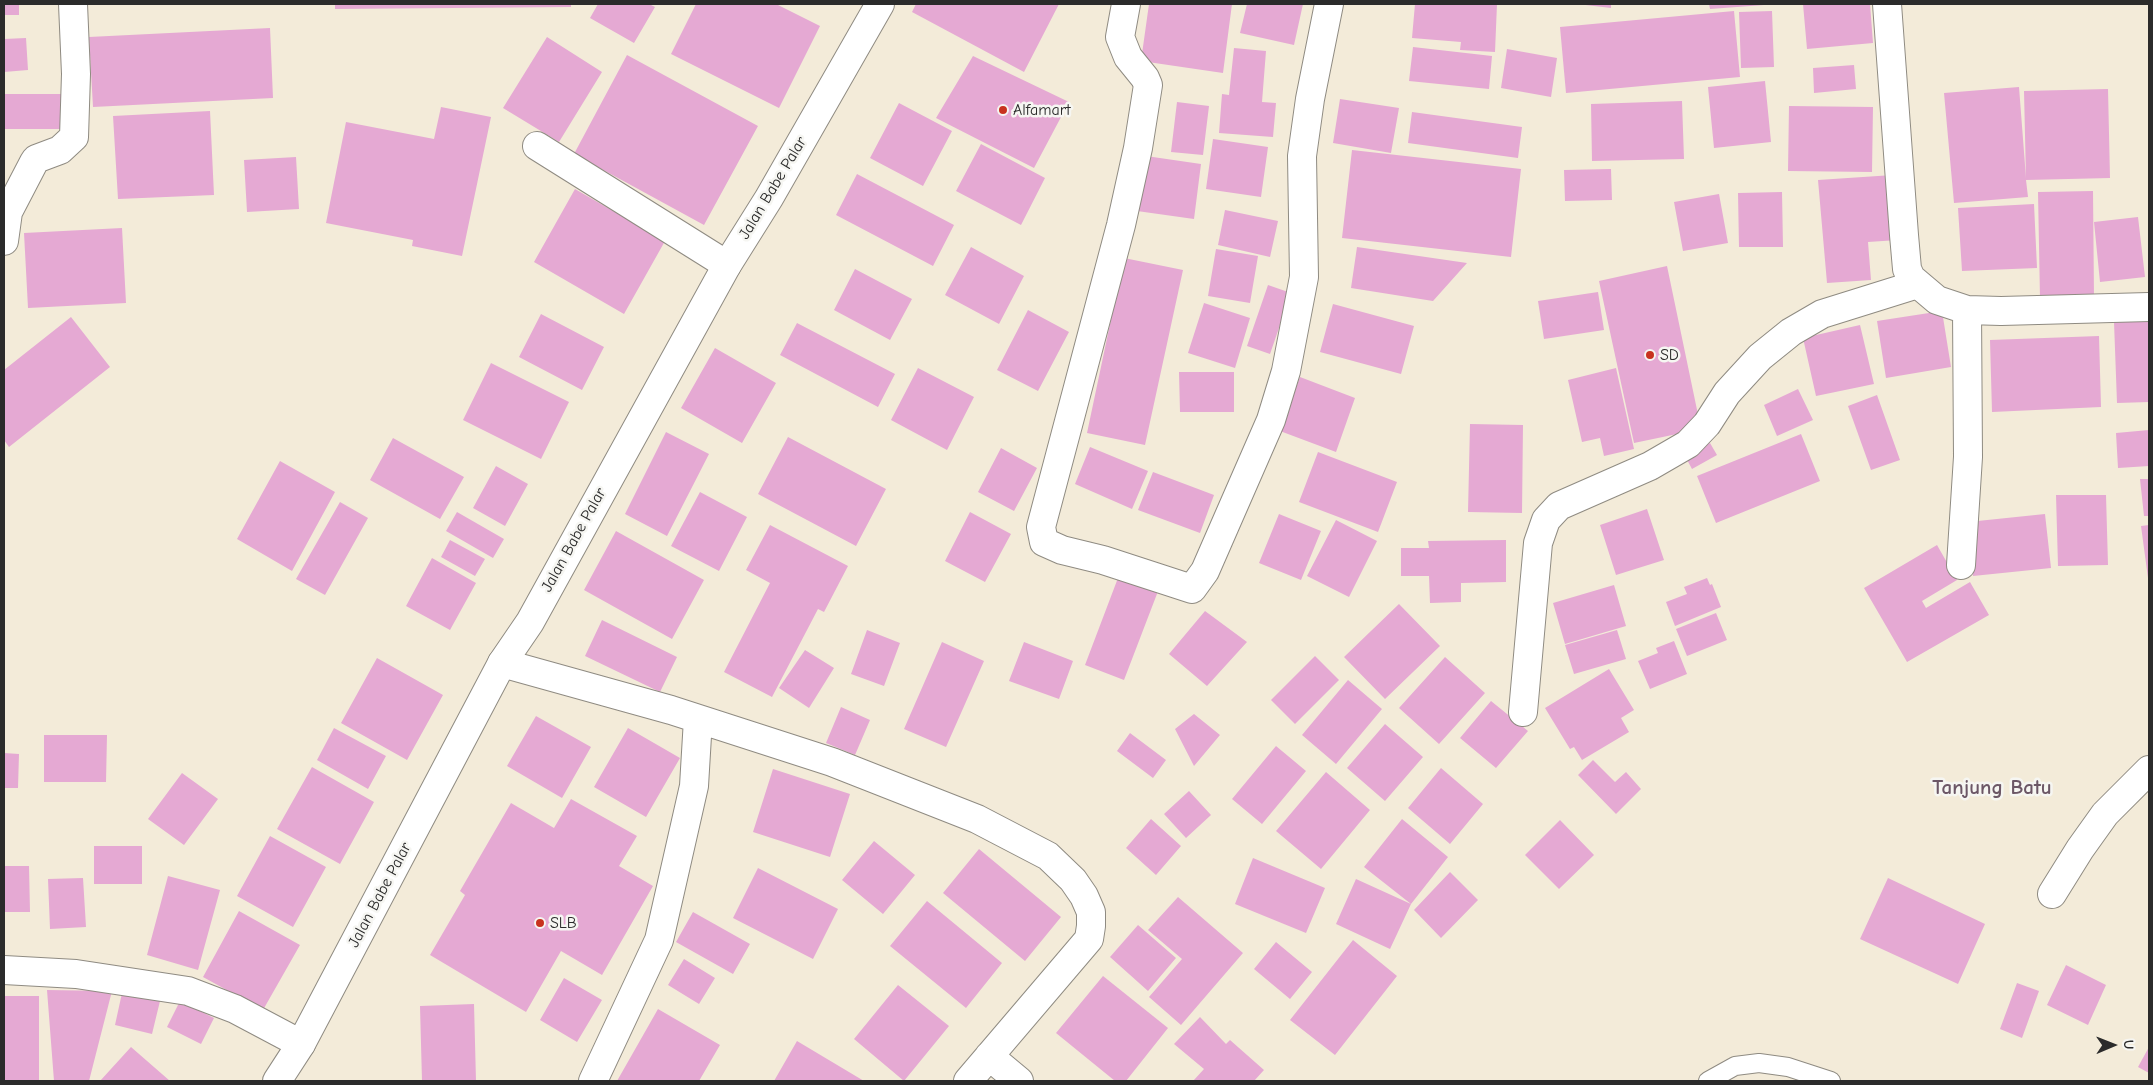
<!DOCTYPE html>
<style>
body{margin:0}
#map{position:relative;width:2153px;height:1085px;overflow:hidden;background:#f3ebd9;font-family:"Comic Neue",sans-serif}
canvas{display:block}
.frame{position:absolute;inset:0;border:5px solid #2b2b2b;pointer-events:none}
.north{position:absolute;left:2088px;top:1020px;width:50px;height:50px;-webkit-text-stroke:4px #f6f6f2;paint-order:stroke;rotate:89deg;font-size:14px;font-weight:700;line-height:20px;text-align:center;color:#2b2b2b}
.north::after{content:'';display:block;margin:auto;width:18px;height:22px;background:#2b2b2b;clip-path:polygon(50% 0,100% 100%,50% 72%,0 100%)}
</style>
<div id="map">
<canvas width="2153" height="1085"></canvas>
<div class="frame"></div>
<div class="north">U</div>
</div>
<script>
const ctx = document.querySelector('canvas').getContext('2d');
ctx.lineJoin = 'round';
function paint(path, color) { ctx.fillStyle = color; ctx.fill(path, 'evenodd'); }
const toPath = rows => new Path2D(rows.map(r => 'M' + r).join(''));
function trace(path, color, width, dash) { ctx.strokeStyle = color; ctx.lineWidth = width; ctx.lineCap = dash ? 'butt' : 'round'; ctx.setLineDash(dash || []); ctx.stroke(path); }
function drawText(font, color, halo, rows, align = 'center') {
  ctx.font = font + ' "Comic Neue",sans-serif'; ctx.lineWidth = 5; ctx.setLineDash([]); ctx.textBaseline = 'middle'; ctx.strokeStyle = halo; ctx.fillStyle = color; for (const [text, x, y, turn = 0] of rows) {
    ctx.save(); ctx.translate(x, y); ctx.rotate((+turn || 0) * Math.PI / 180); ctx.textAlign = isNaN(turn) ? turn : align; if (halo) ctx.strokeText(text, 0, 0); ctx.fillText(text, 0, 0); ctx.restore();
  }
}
const building = toPath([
 [4,4,19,4,19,15,4,15],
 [335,4,571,4,571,7,335,9],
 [598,4,649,4,655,7,634,43,590,18],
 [696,4,776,4,820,26,779,108,671,54],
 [916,4,1059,4,1024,72,912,12],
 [1149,4,1232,4,1223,73,1141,61],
 [1247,4,1303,4,1294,45,1240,33],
 [1415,4,1497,4,1495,52,1460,50,1461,42,1412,38],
 [1577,4,1611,4,1611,8],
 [1709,4,1764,4,1764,5,1710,9],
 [1803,4,1870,4,1873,43,1807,49],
 [1734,11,1740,77,1566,93,1560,27],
 [1772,11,1774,67,1741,68,1739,12],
 [270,28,273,98,93,107,89,37],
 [547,37,602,72,559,142,503,108],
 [26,38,28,70,4,72,4,39],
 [1413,47,1492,56,1489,89,1409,81],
 [1234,48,1266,51,1262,102,1276,103,1273,137,1219,133,1222,94,1229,95],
 [1507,49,1557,58,1551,97,1501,88],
 [627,55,758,126,704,225,574,154],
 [973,56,1069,102,1034,168,936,118],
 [1854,65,1856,89,1814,93,1813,68],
 [1765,81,1771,142,1714,148,1708,87],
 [2019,87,2026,178,2024,91,2108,89,2110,178,2026,180,2028,197,1954,203,1944,93],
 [4,94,70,94,70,129,4,129],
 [1340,99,1399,108,1391,153,1333,143],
 [1682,101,1684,159,1592,161,1591,104],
 [1177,102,1209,106,1203,155,1171,152],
 [899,103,952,131,923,186,870,158],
 [1789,106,1873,107,1872,172,1788,171],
 [441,107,491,117,462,256,412,246,413,240,326,223,346,122,434,139],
 [210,111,214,195,118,199,113,116],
 [1412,112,1522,127,1518,158,1408,143],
 [1213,139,1268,147,1261,197,1206,189],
 [981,144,1045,178,1021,225,956,191],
 [1352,150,1521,169,1511,257,1342,238],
 [1146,156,1201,164,1194,219,1137,211],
 [296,157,299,209,247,212,244,160],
 [1611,169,1612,200,1565,201,1564,170],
 [857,174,954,225,933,266,836,215],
 [1893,175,1898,240,1868,242,1871,280,1827,283,1818,180],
 [575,189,665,241,624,314,534,262],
 [2093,191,2094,298,2040,299,2038,192],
 [1782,192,1783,247,1739,247,1738,193],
 [1719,194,1728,243,1683,251,1674,202],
 [2034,204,2037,268,1962,271,1958,208],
 [1225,210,1278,221,1270,257,1218,245],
 [2138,217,2145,277,2100,282,2094,222],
 [122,228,126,303,28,308,24,233],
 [971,247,1024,276,999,324,945,295],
 [1357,247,1467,263,1433,301,1351,288],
 [1216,249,1258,256,1250,303,1208,296],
 [1124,258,1183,270,1145,445,1087,433],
 [1667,266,1701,429,1634,443,1599,281],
 [855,269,912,299,890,340,834,310],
 [1268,285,1291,293,1270,354,1247,346],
 [1598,292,1604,330,1544,339,1538,301],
 [1204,303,1250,318,1235,368,1188,353],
 [1333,304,1414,326,1401,374,1320,352],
 [1028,310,1069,332,1038,391,997,370],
 [1942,311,1951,367,1886,378,1877,321],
 [541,314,604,347,582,390,519,357],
 [71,317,110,367,9,447,4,440,4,370],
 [2149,321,2149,402,2117,403,2114,322],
 [797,323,895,374,878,407,780,355],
 [1860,325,1874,384,1816,396,1803,338],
 [2099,336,2101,407,1992,412,1990,340],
 [715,348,776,383,742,443,681,408],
 [491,363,569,402,541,459,463,420],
 [918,368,974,397,947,450,891,420],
 [1616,368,1634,449,1604,456,1600,438,1582,442,1568,380],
 [1179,372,1234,372,1234,412,1180,412],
 [1300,377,1355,398,1336,452,1280,431],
 [1798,389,1813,420,1777,436,1764,405],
 [1877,395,1900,460,1871,470,1848,406],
 [1470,424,1523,425,1522,513,1468,512],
 [2149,430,2149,466,2118,468,2116,433],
 [666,432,709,454,667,536,625,514],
 [1801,434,1820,481,1716,523,1697,476],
 [788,437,886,489,856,546,758,494],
 [393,438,464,477,440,519,370,480],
 [1710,443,1717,455,1692,469,1685,456],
 [1090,447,1148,471,1132,509,1075,484],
 [1001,448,1037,468,1014,511,978,492],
 [1318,452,1397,482,1378,532,1299,502],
 [280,461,335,492,292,571,237,539],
 [496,466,528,484,505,526,473,508],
 [1153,472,1214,495,1200,533,1138,510],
 [2140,479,2149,479,2149,516,2144,516],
 [700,492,747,517,719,571,671,546],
 [2056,495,2106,495,2108,565,2058,566],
 [340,502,368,518,325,595,296,579],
 [1647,509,1664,560,1616,575,1600,525],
 [457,512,504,539,493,558,446,531],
 [970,512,1011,534,985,582,945,561],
 [1279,514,1321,531,1301,580,1259,563],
 [2045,514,2051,568,1973,576,1968,522],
 [1336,520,1377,541,1349,597,1307,576],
 [770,525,848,566,824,612,818,609,772,697,724,672,770,583,746,570],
 [2149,525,2149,578,2148,578,2141,526],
 [616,531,704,580,672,639,584,590],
 [450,540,485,559,475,576,441,557],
 [1506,540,1506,582,1461,583,1461,602,1430,603,1429,576,1401,576,1401,548,1429,548,1428,541],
 [1937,545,1957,580,1922,601,1926,608,1970,582,1989,615,1907,662,1864,588],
 [432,558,476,583,450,630,406,606],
 [1121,570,1160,586,1124,680,1085,665],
 [1707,578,1710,585,1712,584,1721,607,1675,626,1666,602,1687,594,1684,587],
 [1614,585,1626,626,1565,644,1553,603],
 [1399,604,1440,646,1385,699,1344,657],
 [1205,611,1247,642,1207,686,1169,654],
 [1716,613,1727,640,1687,656,1676,629],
 [602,620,677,657,660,692,585,656],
 [867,630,900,643,884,686,851,674],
 [1617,630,1626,659,1574,674,1565,645],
 [1674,641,1687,674,1650,689,1638,661,1658,653,1656,648],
 [942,642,984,661,946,747,904,729],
 [1024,642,1073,661,1059,699,1009,681],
 [805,650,834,668,809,708,779,688],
 [1315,656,1339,680,1295,724,1271,700],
 [1445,657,1485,693,1439,744,1399,708],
 [377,658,443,695,407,760,341,723],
 [1609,669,1634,710,1621,718,1629,732,1582,760,1574,747,1570,749,1545,708],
 [1348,680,1382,709,1336,764,1302,735],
 [1491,701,1528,731,1496,768,1460,738],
 [841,707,870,720,855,755,826,743],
 [1194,714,1220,735,1194,766,1175,729],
 [536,716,591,747,562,798,507,766],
 [1385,724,1423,757,1385,801,1347,768],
 [334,728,386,756,368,789,317,760],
 [628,728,680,758,646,817,594,787],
 [1130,733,1166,760,1153,778,1117,751],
 [44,735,107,735,106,782,44,782],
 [1276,746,1306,771,1262,824,1232,799],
 [4,753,19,754,18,788,4,788],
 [1593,760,1615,782,1626,772,1641,789,1616,814,1578,775],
 [312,767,374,802,340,864,277,829],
 [1441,768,1483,804,1450,844,1408,808],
 [773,769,850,794,830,857,753,832],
 [1326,772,1370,810,1321,869,1276,831],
 [182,773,218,799,184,845,148,819],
 [1189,791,1211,815,1186,838,1164,814],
 [571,799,637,836,619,866,653,886,602,975,561,951,526,1012,430,955,465,895,460,891,511,803,554,828],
 [1151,819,1181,846,1156,875,1126,848],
 [1402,819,1448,857,1411,904,1390,949,1336,924,1356,879,1411,904,1364,867],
 [1560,820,1594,855,1559,889,1525,855],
 [270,836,326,867,293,927,237,896],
 [874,841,915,875,883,914,842,880],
 [94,846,142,846,142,884,94,884],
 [979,849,1061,917,1025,961,943,893],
 [1253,858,1325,888,1306,933,1235,904],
 [4,866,29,866,30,912,4,912],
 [758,868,838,909,813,959,733,918],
 [1450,872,1478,900,1441,938,1414,910],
 [168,876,220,890,198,970,147,955],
 [83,878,86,927,50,929,48,879],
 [1888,878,1985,924,1958,984,1860,939],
 [1178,897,1243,953,1181,1025,1149,997,1182,959,1148,930],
 [927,901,1002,963,966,1008,890,946],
 [239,911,300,945,263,1010,203,977],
 [693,912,750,944,733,974,676,942],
 [1138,925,1176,958,1148,991,1110,957],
 [1353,940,1397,976,1335,1055,1290,1020],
 [1276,942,1312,972,1290,999,1254,969],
 [684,959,715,978,699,1004,668,985],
 [2066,965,2106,985,2088,1025,2047,1005],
 [1103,976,1168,1028,1126,1081,1115,1081,1056,1033],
 [564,978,602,1000,577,1042,540,1020],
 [2017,983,2039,991,2022,1038,2000,1029],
 [898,985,949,1026,904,1081,854,1039],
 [47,990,112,991,89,1081,54,1081],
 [122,993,160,1001,152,1034,115,1025],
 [4,996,39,996,39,1080,4,1080],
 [180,1001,214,1018,201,1044,167,1027],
 [474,1004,476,1081,422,1081,420,1006],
 [658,1009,720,1045,699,1081,617,1081],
 [1200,1017,1226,1044,1230,1040,1264,1070,1254,1081,1193,1081,1204,1069,1174,1044],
 [797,1041,864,1081,774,1081],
 [131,1047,170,1081,100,1081],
 [2149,1047,2149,1073,2138,1067]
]);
const service = toPath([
 [1708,1081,1735,1066,1759,1063,1788,1067,1831,1081]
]);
const minor = toPath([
 [1126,4,1120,37,1128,57,1145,78,1148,85,1138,148,1121,225,1041,527,1044,542,1062,550,1103,560,1192,589,1205,571,1271,420,1286,371,1304,277,1302,156,1310,99,1329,4],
 [1887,4,1904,235,1907,269,1911,278,1937,300,1967,310,2001,311,2149,307],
 [537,146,727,265],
 [4,241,8,212,34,162,36,159,60,150,74,137,76,74,73,4],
 [1961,565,1968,457,1967,310],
 [502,663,671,710,832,762,977,819,1048,856,1073,880,1084,896,1091,912,1091,926,1089,939,968,1081],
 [1523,712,1538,543,1546,520,1559,506,1650,466,1688,444,1707,424,1727,393,1760,357,1791,332,1822,314,1918,284],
 [2052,894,2080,849,2105,814,2149,770],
 [4,970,76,974,188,991,235,1009,301,1044],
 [989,1056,1019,1081],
 [593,1081,659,940,694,786,698,719]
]);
const tertiary = toPath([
 [277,1081,301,1044,502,663,530,622,727,265,769,198,880,4]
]);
const markers = [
 [1003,110,5,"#c8321e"],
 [1650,355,5,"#c8321e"],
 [540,923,5,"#c8321e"]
];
const poiNames = [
 ["Alfamart",1013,110],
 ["SD",1660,355],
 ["SLB",550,923]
];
const streetNames = [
 ["Jalan Babe Palar",773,188,-59],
 ["Jalan Babe Palar",574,540,-61],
 ["Jalan Babe Palar",380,895,-62]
];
const districtNames = [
 ["Tanjung Batu",1992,788]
];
paint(building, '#e5a9d3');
trace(service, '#8f8b82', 20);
trace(minor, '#8f8b82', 30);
trace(tertiary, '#8f8b82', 30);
trace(service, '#fff', 18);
trace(minor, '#fff', 28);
trace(tertiary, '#fff', 28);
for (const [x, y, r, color] of markers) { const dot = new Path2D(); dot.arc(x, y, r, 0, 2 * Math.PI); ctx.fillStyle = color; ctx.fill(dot); trace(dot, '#f6f6f2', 2); }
drawText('16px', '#2b2b2b', '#f6f6f2', poiNames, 'left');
drawText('16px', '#2b2b2b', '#f6f6f2', streetNames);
drawText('bold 21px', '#6c5766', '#f6f6f2', districtNames);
</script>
